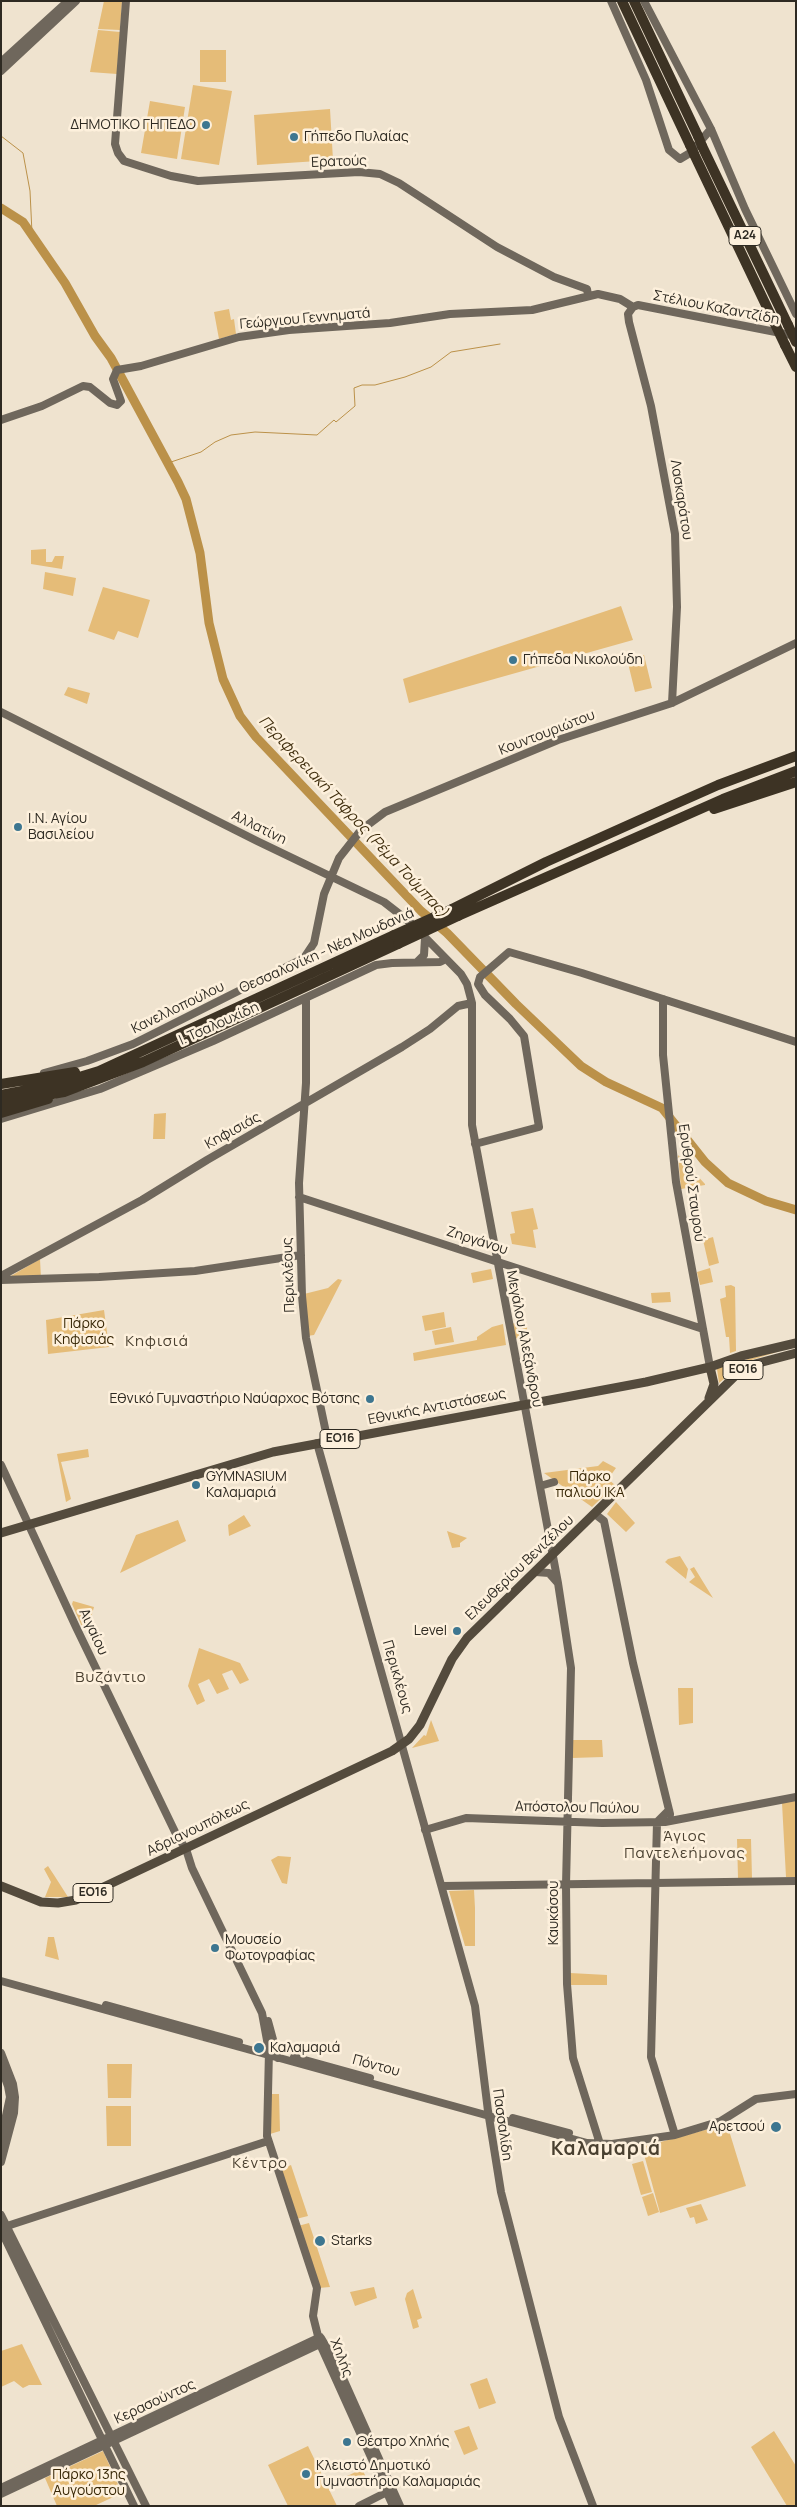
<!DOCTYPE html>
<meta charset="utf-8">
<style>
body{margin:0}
#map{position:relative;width:797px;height:2507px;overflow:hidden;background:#efe3cf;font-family:Manrope,sans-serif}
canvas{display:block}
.frame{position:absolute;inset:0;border:2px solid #2e2a22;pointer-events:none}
</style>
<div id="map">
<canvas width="797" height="2507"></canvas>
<div class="frame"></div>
</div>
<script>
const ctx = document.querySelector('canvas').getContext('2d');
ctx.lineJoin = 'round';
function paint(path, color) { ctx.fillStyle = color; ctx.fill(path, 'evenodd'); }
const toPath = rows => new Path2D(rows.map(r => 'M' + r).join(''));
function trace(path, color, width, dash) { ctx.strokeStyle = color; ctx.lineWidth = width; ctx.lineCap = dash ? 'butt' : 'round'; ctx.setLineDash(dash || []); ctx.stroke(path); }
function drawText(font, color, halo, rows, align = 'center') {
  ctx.font = font + ' Manrope,sans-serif'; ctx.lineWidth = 5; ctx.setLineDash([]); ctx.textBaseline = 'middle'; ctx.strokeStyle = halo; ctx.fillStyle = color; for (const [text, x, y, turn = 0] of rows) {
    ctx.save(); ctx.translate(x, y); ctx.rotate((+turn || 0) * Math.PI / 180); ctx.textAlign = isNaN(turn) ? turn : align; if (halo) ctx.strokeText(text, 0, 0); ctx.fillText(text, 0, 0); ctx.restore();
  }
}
const green = toPath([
 [104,1,122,1,120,30,98,29],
 [98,30,120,32,117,74,90,72],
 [200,50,226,50,226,82,200,82],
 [193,85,232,91,219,165,181,159],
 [150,101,185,107,177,159,141,153],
 [330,109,333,160,257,165,254,115],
 [229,309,231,320,234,319,236,334,219,339,214,312],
 [46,549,46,562,52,562,55,556,64,556,62,569,31,564,31,550],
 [45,572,76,578,73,596,43,589],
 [103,587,150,600,138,638,118,631,114,640,88,631],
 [621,606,633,640,409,703,403,679],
 [644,655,652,688,635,692,627,659],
 [68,687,90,693,87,704,64,695],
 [166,1113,165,1139,153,1139,154,1114],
 [678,1155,705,1184,705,1185,681,1189],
 [533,1208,538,1229,533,1230,536,1248,512,1244,510,1234,515,1233,511,1212],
 [713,1237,719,1263,709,1266,703,1240],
 [40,1259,41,1278,4,1280],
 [710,1268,713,1282,700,1285,697,1272],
 [491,1269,493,1279,473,1283,471,1273],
 [338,1279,342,1280,314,1335,307,1336,304,1294,328,1288],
 [731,1285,735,1287,736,1351,730,1353,729,1337,726,1337,720,1299,726,1297,725,1286],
 [670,1292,671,1302,652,1303,651,1293],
 [104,1310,109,1347,48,1354,46,1320],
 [444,1312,446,1327,425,1331,422,1316],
 [526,1321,528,1336,513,1339,510,1324],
 [503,1324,506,1345,414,1361,413,1353,477,1340,477,1337,492,1327],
 [451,1327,454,1342,435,1345,432,1331],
 [796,1346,745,1362,719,1383,717,1369,719,1367],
 [88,1449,89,1457,61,1462,71,1499,66,1502,57,1454],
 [603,1461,616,1468,608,1479,615,1485,592,1507,544,1473,598,1466],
 [616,1502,635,1523,626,1532,607,1514],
 [244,1515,251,1526,229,1536,228,1525],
 [178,1520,186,1541,120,1573,136,1535],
 [447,1531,467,1538,460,1543,460,1547,452,1548],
 [680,1556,688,1569,686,1579,665,1562,668,1559],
 [694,1567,713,1598,689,1582,695,1577,690,1569],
 [73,1601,94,1607,90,1621,83,1629,72,1604],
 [199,1648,240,1663,249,1680,240,1684,232,1670,222,1674,229,1689,217,1694,209,1679,198,1684,205,1701,197,1705,188,1686],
 [678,1688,693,1688,693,1723,679,1725],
 [431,1720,439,1741,412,1748,424,1735,426,1736],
 [572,1740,602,1740,603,1757,572,1758],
 [796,1800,796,1877,786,1877,782,1803],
 [737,1839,751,1839,752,1878,738,1878],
 [278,1856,291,1857,287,1884,282,1883,271,1860],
 [48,1866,54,1875,68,1897,45,1897,51,1882,44,1869],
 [474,1890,475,1908,475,1946,465,1946,449,1891],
 [48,1937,54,1937,59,1960,45,1956],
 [570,1973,607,1975,607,1985,571,1985],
 [107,2064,132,2064,131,2098,108,2098],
 [270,2094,279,2094,280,2131,270,2134],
 [106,2106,131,2106,131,2146,107,2146],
 [727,2124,746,2186,660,2213,642,2147],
 [643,2161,652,2192,641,2195,632,2164],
 [291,2165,308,2216,296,2219,281,2169],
 [653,2193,659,2212,648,2216,642,2197],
 [701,2204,708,2220,696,2224,694,2217,690,2218,686,2208],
 [309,2223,330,2287,319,2288,298,2226],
 [374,2287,377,2298,355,2306,350,2292],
 [413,2289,422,2318,417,2320,419,2327,413,2329,405,2299,407,2293],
 [22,2344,42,2385,29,2385,23,2388,14,2381,1,2387,1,2351],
 [487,2378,496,2403,479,2409,470,2384],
 [469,2426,478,2449,464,2455,454,2431],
 [774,2431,796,2466,796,2506,787,2506,751,2447],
 [308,2446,337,2506,288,2506,268,2465],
 [103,2451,122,2493,94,2506,57,2506,45,2478],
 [362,2469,367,2479,349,2487,345,2477]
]);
const stream = toPath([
 [1,136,23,153,30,191,32,233],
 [168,463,201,452,215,442,231,435,255,432,317,435,334,420,336,422,355,406,354,388,362,385,375,385,405,377,431,367,451,352,500,344]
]);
const river = toPath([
 [1,208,23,222,65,283,95,336,111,358,178,482,186,499,200,553,209,623,223,679,240,716,256,737,421,911,447,933,516,1004,581,1066,606,1082,662,1108,705,1162,728,1183,766,1201,796,1210]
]);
const secondary = toPath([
 [126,1,115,144,118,153,124,161,171,176,198,181,359,172,380,174,399,183,497,247,554,277,587,289,588,295],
 [611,1,646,80,669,150,680,159,690,153,711,129],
 [644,1,711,129,745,209,796,314],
 [1,62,68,1],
 [1,71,76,1],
 [633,307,628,314,629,322,651,406,675,534,677,607,672,703],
 [633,307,638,305,796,336],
 [1,420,42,406,83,386,90,387,110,403,117,405,121,401,113,379,117,370,141,366,239,337,289,330,390,323,450,314,532,310,598,294,620,299,633,307],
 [1,712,257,841,384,902,411,923,461,974,467,984,472,1003,472,1125,558,1583,571,1668,566,1885,567,1984,573,2058,600,2144],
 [417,962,424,955,425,938],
 [306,999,306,1083,299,1183,302,1296,306,1338,328,1442],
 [663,999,663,1055,676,1182,710,1367],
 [44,1073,87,1061,133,1044,304,958,314,943,324,894,339,858,361,830,385,812,558,740,672,703,796,643],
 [1,1119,100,1089,213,1041,376,965,392,963,440,962,446,959],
 [475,1144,539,1127,524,1036,510,1019,485,995,478,984,480,977,509,952,582,973,796,1042],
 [299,1197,703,1329],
 [1,1276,142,1200,207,1160,402,1047,430,1029,458,1006,472,1003],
 [1,1280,99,1277,195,1271,301,1255],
 [317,1443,475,2006,488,2111,501,2192,559,2417,593,2506],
 [1,1465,76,1627,177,1836,186,1849,192,1868,262,2013,269,2051,267,2136,317,2288,313,2316,320,2344,393,2506],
 [540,1486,554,1482],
 [595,1514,604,1521,633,1663,670,1814],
 [536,1572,549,1573,557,1582],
 [669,1810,657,1822,651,2057,675,2135],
 [425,1830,466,1818,602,1823,665,1822,796,1797],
 [443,1886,796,1881],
 [1,1981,587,2143,612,2144,675,2135,721,2121,756,2099,796,2094],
 [106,2005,239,2042],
 [268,2021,278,2058],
 [1,2053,13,2084,15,2097,14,2113,1,2162],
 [294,2057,370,2078],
 [1,2067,8,2086,10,2097,1,2139],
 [513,2118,569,2133],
 [1,2215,146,2506],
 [4,2227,268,2141],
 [1,2230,134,2506],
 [321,2338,337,2365,400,2506],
 [1,2488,320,2337],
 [1,2494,320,2344],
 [359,2506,387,2492]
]);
const primary = toPath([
 [709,1398,714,1384,710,1367],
 [1,1533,273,1452,646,1382,710,1367,741,1356,796,1343],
 [1,1886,41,1902,58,1903,76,1900,392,1751,409,1739,420,1725,452,1659,467,1638,736,1375,755,1364,796,1353]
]);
const highway = toPath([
 [622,1,690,145],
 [634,1,698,136],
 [702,146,788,325],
 [694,154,774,322],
 [785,345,796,367],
 [714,809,796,782],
 [452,909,546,862,673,805,718,785,796,756],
 [458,916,723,799,796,771],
 [1,1084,75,1072],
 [1,1095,53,1085,99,1071,394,935],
 [1,1103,64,1092,143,1062,398,944],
 [1,1113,48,1099]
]);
const highwayBridge = toPath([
 [698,136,702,146],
 [690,145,694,154],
 [774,322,785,345],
 [788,325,796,342],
 [394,935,452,909],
 [398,944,458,916]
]);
const markers = [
 [206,125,5,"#3d7690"],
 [294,137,5,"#3d7690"],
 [513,660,5,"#3d7690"],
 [18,827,5,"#3d7690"],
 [370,1399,5,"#3d7690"],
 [196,1485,5,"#3d7690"],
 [457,1631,5,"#3d7690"],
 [215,1948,5,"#3d7690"],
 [259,2048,6,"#3d7690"],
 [776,2127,6,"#3d7690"],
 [320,2241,6,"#3d7690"],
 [347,2442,5,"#3d7690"],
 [306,2474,5,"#3d7690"]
];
const shields = [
 [745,236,32],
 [743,1370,40],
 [340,1439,40],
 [93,1893,40]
];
const shieldNames = [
 ["Α24",745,236],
 ["ΕΟ16",743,1370],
 ["ΕΟ16",340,1439],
 ["ΕΟ16",93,1893]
];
const poiNames = [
 ["ΔΗΜΟΤΙΚΟ ΓΗΠΕΔΟ",196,125,"right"],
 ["Γήπεδο Πυλαίας",304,137],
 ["Γήπεδα Νικολούδη",523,660],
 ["Ι.Ν. Αγίου",28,819],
 ["Βασιλείου",28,835],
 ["Εθνικό Γυμναστήριο Ναύαρχος Βότσης",360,1399,"right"],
 ["GYMNASIUM",206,1477],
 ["Καλαμαριά",206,1493],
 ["Level",447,1631,"right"],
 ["Μουσείο",225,1940],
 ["Φωτογραφίας",225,1956],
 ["Καλαμαριά",270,2048],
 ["Αρετσού",765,2127,"right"],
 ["Starks",331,2241],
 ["Θέατρο Χηλής",357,2442],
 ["Κλειστό Δημοτικό",316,2466],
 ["Γυμναστήριο Καλαμαριάς",316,2482]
];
const streetNames = [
 ["Ερατούς",339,162,-2],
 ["Στέλιου Καζαντζίδη",716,308,11],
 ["Γεώργιου Γεννηματά",305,319,-5],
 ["Λασκαράτου",681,500,81],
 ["Κουντουριώτου",547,733,-21],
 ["Αλλατίνη",259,828,26],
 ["Θεσσαλονίκη - Νέα Μουδανιά",327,951,-24],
 ["Κανελλοπούλου",178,1008,-26],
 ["Ι. Τσαλουχίδη",219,1024,-24],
 ["Κηφισιάς",233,1131,-29],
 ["Ερυθρού Σταυρού",691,1183,82],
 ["Ζηργάνου",477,1241,18],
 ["Περικλέους",289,1275,-92],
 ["Μεγάλου Αλεξάνδρου",524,1339,79],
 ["Εθνικής Αντιστάσεως",437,1407,-11],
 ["Ελευθερίου Βενιζέλου",520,1568,-44],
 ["Αιγαίου",93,1632,65],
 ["Περικλέους",397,1677,74],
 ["Απόστολου Παύλου",577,1808,1],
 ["Αδριανουπόλεως",198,1828,-26],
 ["Καυκάσου",554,1913,-90],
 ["Πόντου",376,2066,15],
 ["Πασσαλίδη",502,2125,82],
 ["Χηλής",341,2358,69],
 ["Κερασούντος",155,2402,-25]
];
const parkNames = [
 ["Πάρκο",84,1324],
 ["Κηφισιάς",84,1340],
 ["Πάρκο",590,1477],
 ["παλιού ΙΚΑ",590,1493],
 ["Πάρκο 13ης",89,2475],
 ["Αυγούστου",89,2491]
];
const waterNames = [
 ["Περιφερειακή Τάφρος (Ρέμα Τούμπας)",353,817,47]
];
const neighbourhoodNames = [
 ["Κηφισιά",157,1342],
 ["Βυζάντιο",111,1678],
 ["Άγιος",685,1837],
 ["Παντελεήμονας",685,1854],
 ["Κέντρο",260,2164]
];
const districtNames = [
 ["Καλαμαριά",606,2150]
];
paint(green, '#e5bc78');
trace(stream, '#bb9149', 1);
trace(river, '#bb9149', 9);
trace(secondary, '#6f675c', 8);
trace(primary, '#544b3d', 9);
trace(highway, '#3d3324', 10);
trace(highwayBridge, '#3d3324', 10);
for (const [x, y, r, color] of markers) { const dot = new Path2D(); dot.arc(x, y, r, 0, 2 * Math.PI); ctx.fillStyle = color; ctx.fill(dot); trace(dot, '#fdf0dc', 2); }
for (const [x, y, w] of shields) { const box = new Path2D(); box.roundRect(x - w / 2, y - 9.5, w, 19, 4); ctx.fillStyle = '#fdf0dc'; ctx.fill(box); trace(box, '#2e2a22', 1); }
drawText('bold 12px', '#2e2a22', null, shieldNames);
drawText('14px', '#2e2a22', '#fdf0dc', poiNames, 'left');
drawText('14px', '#2e2a22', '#fdf0dc', streetNames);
drawText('14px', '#372605', '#fdf0dc', parkNames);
drawText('italic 15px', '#3f2d0d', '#fdf0dc', waterNames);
ctx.letterSpacing = '1px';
drawText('15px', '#4a4030', '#fdf0dc', neighbourhoodNames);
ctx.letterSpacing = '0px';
ctx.letterSpacing = '1px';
drawText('bold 19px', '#4a4030', '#fdf0dc', districtNames);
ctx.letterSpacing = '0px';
</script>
